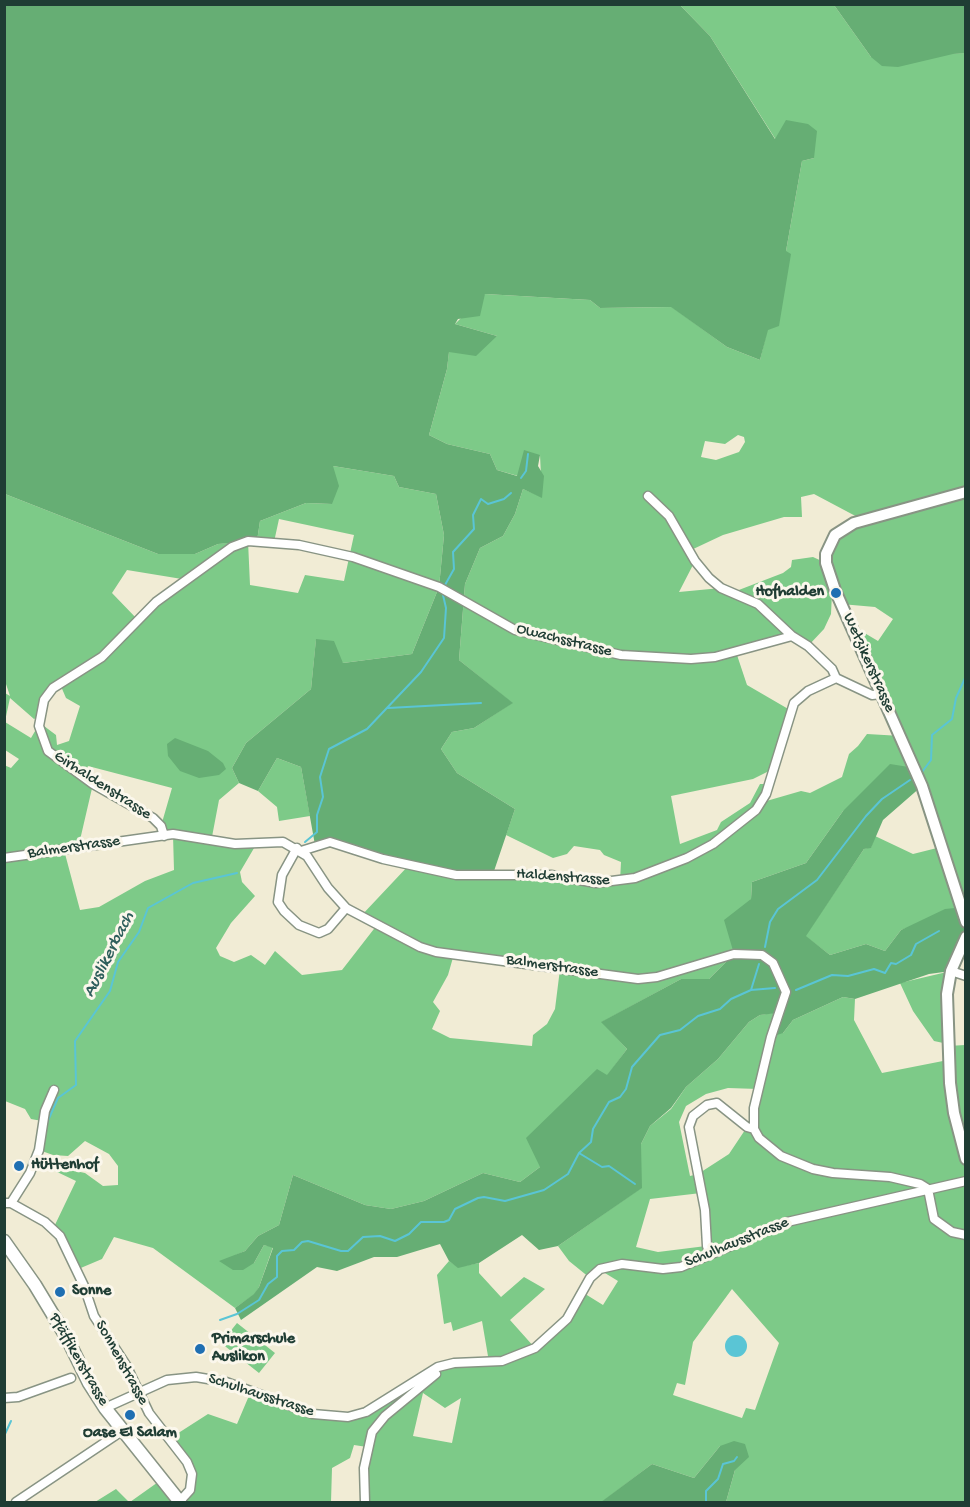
<!DOCTYPE html>
<meta charset="utf-8">
<style>
body{margin:0}
#map{position:relative;width:970px;height:1507px;overflow:hidden;background:#f1ecd5;font-family:"Gochi Hand",sans-serif}
canvas{display:block}
.frame{position:absolute;inset:0;border:6px solid #1f3d34;pointer-events:none}
</style>
<div id="map">
<canvas width="970" height="1507"></canvas>
<div class="frame"></div>
</div>
<script>
const ctx = document.querySelector('canvas').getContext('2d');
ctx.lineJoin = 'round';
function paint(path, color) { ctx.fillStyle = color; ctx.fill(path, 'evenodd'); }
const toPath = rows => new Path2D(rows.map(r => 'M' + r).join(''));
function trace(path, color, width, dash) { ctx.strokeStyle = color; ctx.lineWidth = width; ctx.lineCap = dash ? 'butt' : 'round'; ctx.setLineDash(dash || []); ctx.stroke(path); }
function drawText(font, color, halo, rows, align = 'center') {
  ctx.font = font + ' "Gochi Hand",sans-serif'; ctx.lineWidth = 6; ctx.setLineDash([]); ctx.textBaseline = 'middle'; ctx.strokeStyle = halo; ctx.fillStyle = color; for (const [text, x, y, turn = 0] of rows) {
    ctx.save(); ctx.translate(x, y); ctx.rotate((+turn || 0) * Math.PI / 180); ctx.textAlign = isNaN(turn) ? turn : align; if (halo) ctx.strokeText(text, 0, 0); ctx.fillText(text, 0, 0); ctx.restore();
  }
}
const green = toPath([
 [680,5,834,5,871,57,965,53,965,907,901,930,885,951,866,944,830,955,805,936,864,849,871,847,875,836,913,854,941,847,922,786,843,811,806,863,752,882,751,899,734,954,709,979,681,979,602,1022,627,1049,540,1167,520,1182,483,1173,424,1201,391,1209,365,1205,293,1175,279,1225,258,1236,245,1251,236,1255,254,1263,264,1245,273,1247,259,1287,255,1294,235,1308,153,1248,114,1237,102,1259,76,1270,53,1229,76,1181,53,1170,56,1167,85,1173,103,1186,118,1185,118,1166,109,1154,85,1141,68,1156,53,1155,39,1150,42,1121,31,1119,25,1109,5,1101,4,765,11,768,19,759,5,750,5,722,31,738,38,726,44,726,56,735,57,745,69,741,80,706,66,698,60,684,46,694,40,716,34,719,10,698,5,721,5,693,10,696,4,678,5,494,158,554,195,554,218,544,248,541,250,585,298,593,305,575,344,581,354,535,279,519,274,542,257,541,260,521,306,503,332,504,333,466,394,476,399,487,436,494,444,535,439,587,412,654,343,663,316,640,311,689,246,743,232,768,239,783,219,800,211,842,257,843,240,872,242,882,255,896,231,923,216,948,220,956,234,962,251,955,265,965,275,951,302,975,342,970,377,925,361,916,409,865,620,881,621,862,604,855,600,850,574,846,567,854,553,858,506,835,515,809,457,773,441,749,452,732,474,728,512,703,459,660,465,584,480,548,503,536,515,514,523,489,542,497,540,455,518,476,497,470,490,454,447,444,429,435,447,369,449,351,497,336,455,324,485,294,590,300,600,308,672,307,727,347,760,360,786,251,802,161,814,158,776,140,710,36],
 [738,435,744,437,745,442,739,452,716,460,701,457,705,441,725,444],
 [814,494,863,520,830,543,826,563,813,557,792,560,791,567,783,573,731,593,721,588,679,592,695,561,689,551,723,535,784,517,802,517,801,497],
 [127,570,188,580,138,620,112,593],
 [832,593,841,604,875,607,893,619,878,641,851,625,901,736,867,734,858,746,849,754,842,777,810,793,801,791,763,802,768,784,760,784,750,803,721,822,717,830,680,844,671,796,753,779,773,769,790,710,747,685,736,652,798,639,808,646,824,629,831,614],
 [88,766,172,788,161,826,164,836,173,835,174,870,145,881,99,907,80,910,64,850,81,847,80,840,93,784,84,777],
 [454,954,560,969,555,1009,547,1024,533,1035,532,1046,450,1038,432,1029,440,1011,433,1002,448,975],
 [277,758,301,767,310,816,279,821,277,807,258,791],
 [951,971,948,1044,934,1041,913,1011,900,983],
 [843,997,855,999,854,1020,882,1073,948,1060,948,1046,965,1045,965,1502,726,1502,735,1470,720,1446,694,1478,652,1464,602,1502,365,1502,367,1447,354,1445,350,1458,332,1468,331,1502,130,1502,161,1480,179,1502,186,1496,192,1474,169,1439,208,1414,237,1424,251,1391,331,1417,366,1411,438,1367,489,1362,482,1321,453,1331,451,1322,444,1324,437,1275,449,1261,458,1267,479,1263,479,1273,501,1297,524,1277,545,1289,510,1320,535,1348,549,1337,582,1292,603,1305,618,1281,600,1270,590,1278,569,1261,558,1246,641,1188,641,1144,650,1126,671,1109,686,1087,718,1059,749,1022,760,1015,779,1012,783,1033,793,1020],
 [728,1088,758,1089,754,1129,747,1127,729,1154,698,1174,690,1176,679,1122,686,1106,706,1094],
 [701,1193,706,1246,658,1252,636,1247,650,1199],
 [732,1289,779,1343,755,1410,746,1408,742,1418,673,1395,677,1383,685,1385,693,1342],
 [423,1393,445,1408,461,1398,452,1443,413,1436],
 [237,1323,275,1353,259,1373,221,1343],
 [116,1489,129,1502,95,1502]
]);
const forest = toPath([
 [4,5,680,5,710,36,775,139,786,120,808,124,817,131,814,158,802,161,786,251,791,254,779,326,768,330,760,360,727,347,671,307,600,308,590,300,485,294,480,316,458,319,455,324,497,336,476,356,449,352,447,369,429,435,447,444,490,454,497,470,517,476,524,450,540,455,538,466,544,476,542,498,523,489,515,514,503,536,480,548,465,584,459,660,513,703,474,728,452,732,441,749,457,773,515,809,493,874,456,875,343,844,315,845,301,767,277,758,258,791,239,783,232,768,246,743,311,689,316,639,334,641,343,663,412,654,439,587,444,535,436,494,399,487,394,476,333,466,339,486,332,504,306,503,260,521,257,541,218,544,195,554,158,554,5,494],
 [834,5,965,5,965,53,953,54,898,67,882,66,871,57],
 [175,738,208,751,223,763,226,769,219,775,199,778,180,771,168,756,167,744],
 [890,764,915,768,922,786,883,820,871,848,864,849,806,936,830,955,866,944,885,951,901,930,945,909,965,907,965,937,951,971,929,974,855,999,843,997,793,1020,783,1033,771,1037,778,1013,760,1015,749,1022,718,1059,686,1087,671,1108,650,1126,641,1144,642,1188,558,1246,539,1250,522,1235,479,1263,458,1268,449,1261,440,1244,397,1257,374,1257,337,1271,317,1267,241,1320,235,1308,254,1294,259,1287,273,1248,264,1245,254,1263,243,1270,233,1270,219,1261,245,1251,258,1236,279,1225,293,1175,365,1205,391,1209,424,1201,483,1173,520,1182,540,1167,526,1138,597,1069,607,1075,627,1049,601,1022,681,979,709,979,734,954,724,920,751,899,752,882,806,863,843,811],
 [734,1441,745,1444,749,1457,735,1470,726,1502,601,1502,652,1464,694,1478,720,1446]
]);
const water = toPath([
 '725 1346a11 11 0 1 1 22 0a11 11 0 1 1-22 0Z'
]);
const stream = toPath([
 [521,478,526,471,528,454],
 [445,585,454,569,453,552,474,529,473,515,481,499,488,504,504,499,511,493],
 [388,708,481,703],
 [922,772,931,760,932,735,952,719,956,698,966,676],
 [305,842,317,832,317,815,323,797,320,777,329,749,367,729,421,672,444,638,446,608,443,595],
 [765,947,770,922,778,909,817,880,866,816,882,799,910,780],
 [751,990,775,988],
 [796,990,832,975,848,976,874,969,885,973,891,963,896,964,911,955,916,944,939,931],
 [46,1125,58,1098,76,1085,75,1041,110,991,118,962,139,932,148,908,193,883,237,873],
 [579,1153,602,1167,609,1166,635,1184],
 [220,1320,237,1314,259,1300,268,1284,277,1277,277,1256,282,1251,294,1250,302,1242,308,1241,341,1251,348,1251,363,1237,380,1236,395,1241,409,1234,421,1222,444,1222,449,1220,455,1209,478,1198,484,1197,505,1201,544,1190,568,1174,579,1153,591,1142,593,1129,609,1102,620,1097,626,1089,632,1067,660,1035,680,1030,698,1016,720,1009,731,999,751,990,759,964],
 [4,1445,5,1434,11,1421],
 [706,1502,706,1491,718,1479,723,1464,734,1461,737,1457]
]);
const minor = toPath([
 [648,496,669,516,695,561,709,578,721,588,758,604,792,636],
 [164,836,161,826,153,818,93,784,48,751,39,726,44,700,53,688,102,657,156,602,232,547,248,541,299,545,353,557,439,587,515,630,621,655,691,659,715,657,792,636,808,646,832,669,836,678,872,695,882,694],
 [297,848,282,875,278,902,284,911,299,925,319,933,328,929,346,908],
 [301,851,330,842,383,859,456,875,551,875,596,883,635,878,687,858,713,844,756,810,766,794,794,703,808,691,836,678],
 [4,858,173,834,235,844,283,842,307,856,328,888,346,908,420,947,436,952,638,979,657,977,734,954,762,955,773,963,786,992,771,1037,754,1108,754,1129,759,1138,781,1156,813,1169,833,1173,890,1177,920,1184,928,1189,934,1219,952,1232,966,1235],
 [951,971,966,976],
 [4,1203,11,1203,30,1173,39,1150,45,1111,54,1090],
 [11,1203,45,1222,60,1236,84,1286,94,1316,126,1365,149,1413,187,1462,192,1474,190,1490,179,1502],
 [710,1254,707,1246,705,1210,689,1127,693,1116,707,1105,717,1103,747,1127,754,1129],
 [4,1398,18,1397,71,1378],
 [105,1408,167,1380,196,1377,226,1382,313,1414,348,1417,366,1412,438,1367,454,1363,502,1361,535,1348,567,1319,590,1278,600,1269,622,1264,663,1269,681,1267,787,1222,966,1181],
 [16,1502,122,1431],
 [365,1502,364,1468,372,1432,385,1416,436,1374]
]);
const tertiary = toPath([
 [966,492,854,523,835,535,826,554,826,563,835,590,922,786,966,922],
 [966,937,951,971,947,994,950,1083,954,1113,966,1159]
]);
const secondary = toPath([
 [4,1241,35,1285,67,1338,89,1383,105,1408,180,1502]
]);
const markers = [
 [836,593,6,"#1f6fb2"],
 [19,1166,6,"#1f6fb2"],
 [60,1292,6,"#1f6fb2"],
 [200,1349,6,"#1f6fb2"],
 [130,1415,6,"#1f6fb2"]
];
const poiNames = [
 ["Hofhalden",824,593,"right"],
 ["Hüttenhof",31,1166],
 ["Sonne",72,1292],
 ["Primarschule",212,1340],
 ["Auslikon",212,1358],
 ["Oase El Salam",130,1434,"center"]
];
const streetNames = [
 ["Owachsstrasse",564,641,14],
 ["Wetzikerstrasse",868,663,66],
 ["Girhaldenstrasse",102,786,33],
 ["Balmerstrasse",74,848,-8],
 ["Haldenstrasse",563,878,4],
 ["Balmerstrasse",552,967,8],
 ["Schulhausstrasse",737,1243,-22],
 ["Pfäffikerstrasse",78,1360,60],
 ["Sonnenstrasse",121,1363,61],
 ["Schulhausstrasse",261,1396,18]
];
const waterNames = [
 ["Auslikerbach",110,955,-63]
];
paint(green, '#7dca88');
paint(forest, '#66ae74');
paint(water, '#5ac5d5');
trace(stream, '#5ac5d5', 2);
trace(minor, '#889484', 11);
trace(tertiary, '#889484', 14);
trace(secondary, '#889484', 15);
trace(minor, '#fff', 8);
trace(tertiary, '#fff', 10);
trace(secondary, '#fff', 12);
for (const [x, y, r, color] of markers) { const dot = new Path2D(); dot.arc(x, y, r, 0, 2 * Math.PI); ctx.fillStyle = color; ctx.fill(dot); trace(dot, '#fbf7ec', 2); }
drawText('bold 16px', '#1f3d34', '#fbf7ec', poiNames, 'left');
drawText('16px', '#1f3d34', '#fbf7ec', streetNames);
drawText('italic 18px', '#2e5f5c', '#fbf7ec', waterNames);
</script>
